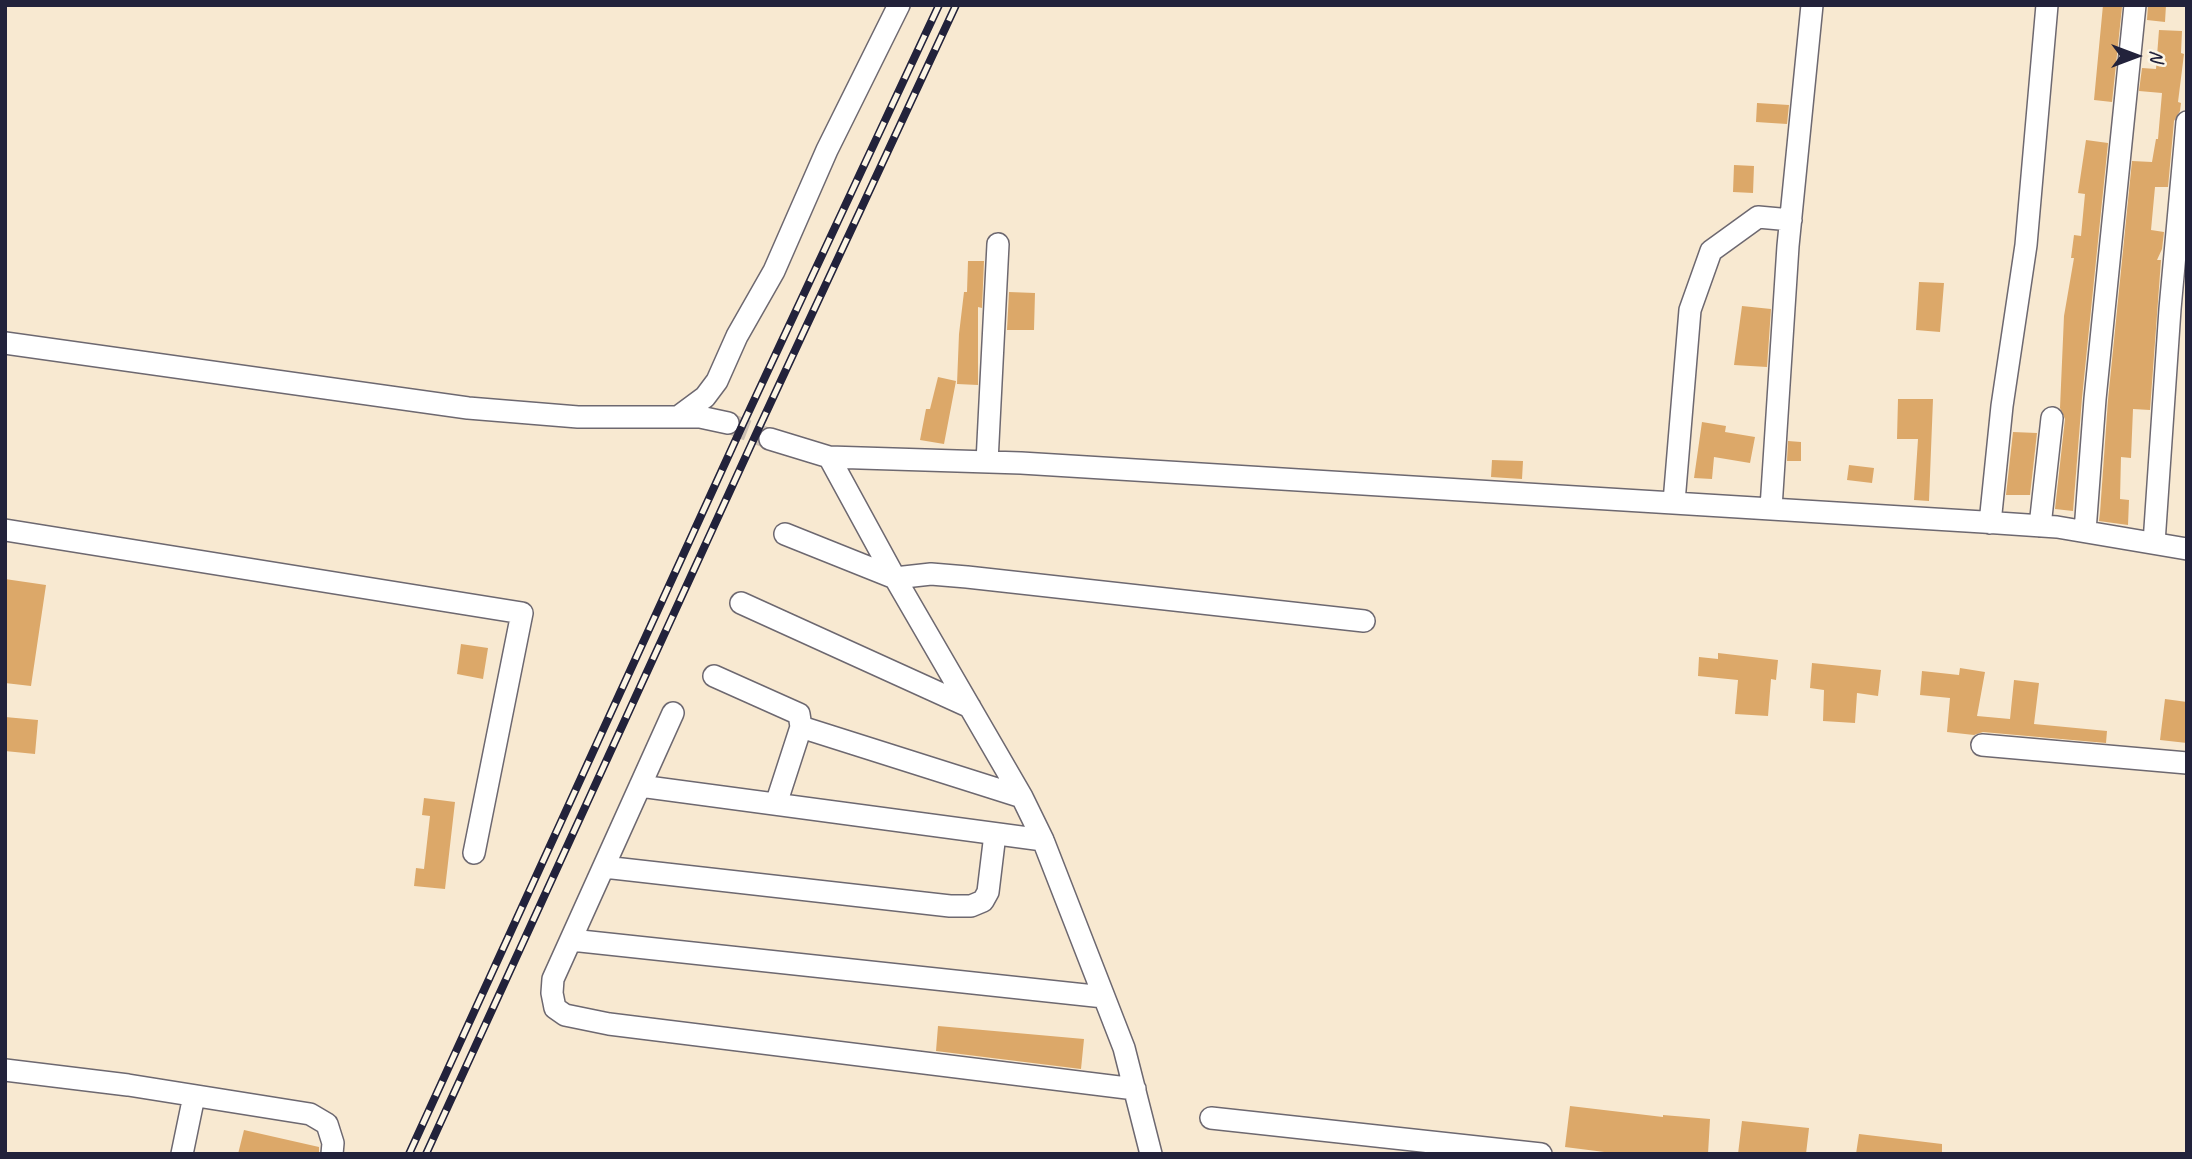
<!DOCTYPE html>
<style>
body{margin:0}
#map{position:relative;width:2192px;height:1159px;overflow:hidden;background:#f8e9d1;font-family:Caveat,sans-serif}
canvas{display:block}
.frame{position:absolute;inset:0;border:7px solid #22223b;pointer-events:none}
.north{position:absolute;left:2101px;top:21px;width:70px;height:70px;-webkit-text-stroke:5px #fcf5e5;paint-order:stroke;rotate:90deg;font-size:19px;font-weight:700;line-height:28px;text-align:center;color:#22223b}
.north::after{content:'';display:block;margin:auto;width:24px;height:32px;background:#22223b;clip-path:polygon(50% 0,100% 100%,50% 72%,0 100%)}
</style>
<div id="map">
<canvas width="2192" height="1159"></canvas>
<div class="frame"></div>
<div class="north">N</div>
</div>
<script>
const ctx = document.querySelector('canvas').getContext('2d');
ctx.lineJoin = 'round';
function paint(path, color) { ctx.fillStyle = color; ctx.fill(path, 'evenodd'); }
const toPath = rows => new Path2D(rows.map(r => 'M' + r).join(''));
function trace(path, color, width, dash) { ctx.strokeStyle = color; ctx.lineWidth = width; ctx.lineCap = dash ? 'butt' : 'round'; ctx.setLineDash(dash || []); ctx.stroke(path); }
const building = toPath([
 [2103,5,2122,7,2112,102,2094,100],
 [2148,5,2166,5,2165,22,2147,20],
 [2159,30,2182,31,2181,53,2184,54,2178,102,2181,103,2180,111,2174,121,2168,187,2155,187,2151,230,2164,232,2162,249,2157,260,2161,260,2150,410,2133,409,2131,458,2121,457,2120,499,2129,500,2128,525,2099,521,2100,513,2108,400,2132,161,2152,162,2156,139,2158,139,2162,93,2139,91,2142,68,2156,69],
 [1757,103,1789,105,1787,124,1756,122],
 [2086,140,2108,143,2082,398,2073,511,2055,509,2065,419,2060,408,2064,316,2074,258,2071,258,2074,235,2081,236,2085,194,2078,193],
 [1734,165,1754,166,1753,193,1733,192],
 [968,261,984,261,982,308,978,307,978,385,957,384,959,334,964,292,967,292],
 [1919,282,1944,283,1940,332,1916,330],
 [1009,292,1035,293,1034,330,1007,330],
 [1742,306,1771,309,1767,367,1734,365],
 [938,377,956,381,944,444,920,440,926,409,930,409],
 [1898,399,1933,399,1929,501,1914,500,1918,439,1897,439],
 [1702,422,1726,426,1725,432,1755,437,1750,463,1714,457,1712,479,1694,478],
 [2013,432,2037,433,2030,495,2006,495],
 [1788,441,1801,442,1801,461,1787,461],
 [1492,460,1523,461,1522,479,1491,477],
 [1849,465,1874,468,1872,483,1847,480],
 [5,579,46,585,31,686,5,683],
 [461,644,488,648,483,679,457,674],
 [1718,653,1778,660,1776,680,1771,679,1768,716,1735,714,1738,680,1698,676,1699,657,1718,659],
 [1812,663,1881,670,1878,696,1857,693,1855,723,1823,721,1824,690,1810,688],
 [1960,668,1985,672,1977,716,2010,719,2014,680,2039,683,2034,724,2107,731,2106,743,1983,732,1974,735,1947,732,1950,698,1920,695,1922,671,1959,675],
 [2165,699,2187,702,2187,743,2160,740],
 [5,717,38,720,35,754,5,751],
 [424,798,455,802,445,889,414,886,416,868,424,869,430,816,422,815],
 [938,1026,1084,1039,1081,1069,936,1051],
 [1570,1106,1663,1117,1663,1115,1710,1119,1708,1154,1620,1154,1565,1147],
 [1742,1121,1809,1128,1806,1154,1738,1154],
 [244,1130,319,1147,319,1154,238,1154],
 [1859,1134,1942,1144,1942,1154,1856,1154]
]);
const minorTunnel = toPath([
 [728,423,770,439]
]);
const minor = toPath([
 [5,343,468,408,578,417,700,417,728,423],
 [678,417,705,397,717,381,737,336,774,271,827,150,899,5],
 [770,439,829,457,1021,463,1983,522,2057,527,2187,549],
 [829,457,895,578,1022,797,1043,840,1124,1048,1151,1154],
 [987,462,998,244],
 [1674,502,1690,310,1711,251,1758,217,1791,220],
 [1771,508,1788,246,1812,5],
 [1990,523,2002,406,2026,245,2047,5],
 [2040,526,2052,418],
 [5,530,522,613,474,853],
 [2085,531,2095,399,2135,5],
 [785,534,895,578,931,574,967,577,1364,621],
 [2154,543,2170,309,2187,122],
 [741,603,970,707],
 [714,676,799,714,801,727,776,804],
 [673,713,553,979,552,993,555,1008,565,1015,609,1024,1135,1089],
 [801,727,1022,797],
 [1982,745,2187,763],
 [640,786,1043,840],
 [604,867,950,906,971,906,983,901,988,892,995,834],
 [571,940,1104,997],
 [5,1070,128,1085,310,1114,327,1124,333,1143,332,1154],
 [1211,1118,1541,1154],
 [182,1154,194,1096]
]);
const rail = toPath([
 [409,1154,743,424,939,5],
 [426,1154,757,432,956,5]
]);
paint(building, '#dca869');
trace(minorTunnel, '#cdc1b3', 21, [21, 10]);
trace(minor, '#6d6870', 24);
trace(minor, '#fff', 21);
trace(rail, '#22223b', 8);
trace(rail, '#fcf5e5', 5, [16]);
</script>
